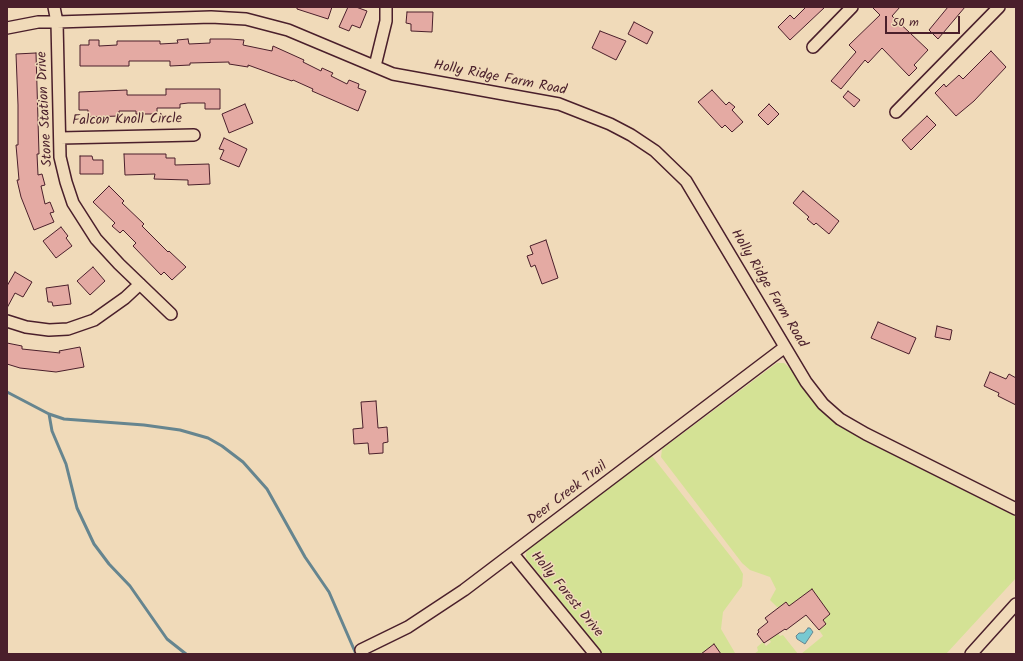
<!DOCTYPE html>
<style>
body{margin:0}
#map{position:relative;width:1023px;height:661px;overflow:hidden;background:#f0dab9;font-family:Kalam,sans-serif}
canvas{display:block}
.frame{position:absolute;inset:0;border:8px solid #4a1f2b;pointer-events:none}
.scale{position:absolute;left:885px;top:16px;width:75px;height:18px;box-sizing:border-box;border:2px solid #4a1f2b;border-top:0;padding-left:5px;font-size:12px;line-height:14px;white-space:nowrap;color:#4a1f2b;-webkit-text-stroke:3px #f0dab9;paint-order:stroke}
</style>
<div id="map">
<canvas width="1023" height="661"></canvas>
<div class="frame"></div>
<div class="scale">50 m</div>
</div>
<script>
const ctx = document.querySelector('canvas').getContext('2d');
ctx.lineJoin = 'round';
function paint(path, color) { ctx.fillStyle = color; ctx.fill(path, 'evenodd'); }
const toPath = rows => new Path2D(rows.map(r => 'M' + r).join(''));
function trace(path, color, width, dash) { ctx.strokeStyle = color; ctx.lineWidth = width; ctx.lineCap = dash ? 'butt' : 'round'; ctx.setLineDash(dash || []); ctx.stroke(path); }
function drawText(font, color, halo, rows, align = 'center') {
  ctx.font = font + ' Kalam,sans-serif'; ctx.lineWidth = 3; ctx.setLineDash([]); ctx.textBaseline = 'middle'; ctx.strokeStyle = halo; ctx.fillStyle = color; for (const [text, x, y, turn = 0] of rows) {
    ctx.save(); ctx.translate(x, y); ctx.rotate((+turn || 0) * Math.PI / 180); ctx.textAlign = isNaN(turn) ? turn : align; if (halo) ctx.strokeText(text, 0, 0); ctx.fillText(text, 0, 0); ctx.restore();
  }
}
const green = toPath([
 [777,363,784,363,791,369,809,396,829,416,852,432,1016,513,1016,578,946,654,801,654,823,636,819,630,826,624,823,620,830,614,819,603,821,601,812,589,796,601,791,608,786,602,778,608,770,600,776,589,770,577,750,570,742,563,661,457,662,449],
 [652,456,739,567,743,574,742,586,723,612,721,629,735,653,733,654,603,654,526,558,526,553,532,545],
 [777,632,780,636,783,635,798,654,754,654,758,651,757,647,763,642,766,646,771,642,769,639]
]);
const water = toPath([
 [808,628,810,628,813,632,805,644,797,639,796,636,799,633,804,633,808,628]
]);
const stream = toPath([
 [7,392,49,414,64,419,144,425,180,430,208,438,222,446,243,462,267,489,305,557,329,592,356,654],
 [49,414,52,431,66,464,77,508,94,544,109,564,130,586,167,639,186,654]
]);
const building = toPath([
 [297,7,332,7,328,19,297,9,297,7],
 [348,7,356,7,367,11,360,28,352,25,349,31,339,27,348,7],
 [806,7,825,7,790,40,778,27,790,15,794,19,806,7],
 [872,7,900,7,892,16,928,50,914,65,917,68,909,76,882,48,868,63,865,60,841,89,831,81,856,52,849,45,880,15,872,7],
 [948,7,965,7,938,39,929,30,948,7],
 [407,12,433,12,432,32,411,31,411,24,406,23,407,12],
 [634,22,653,32,647,44,628,34,634,22],
 [600,31,626,41,616,60,592,48,600,31],
 [188,39,189,44,210,43,210,39,230,39,244,40,243,45,272,51,273,46,304,60,303,62,321,71,322,68,333,73,331,76,347,84,349,80,359,84,358,88,366,91,358,111,312,91,313,89,293,80,292,81,248,65,248,67,229,64,229,62,190,63,190,65,170,66,170,61,129,61,129,66,80,66,80,45,89,45,89,40,99,40,99,46,117,45,117,41,160,41,160,44,178,43,177,40,188,39],
 [991,51,1006,67,974,101,956,116,935,93,944,84,946,87,959,75,963,79,991,51],
 [36,53,39,154,37,154,38,175,42,174,45,185,41,186,45,204,50,202,54,212,50,213,54,222,34,230,21,197,17,180,19,180,16,145,18,145,18,105,16,54,36,53],
 [166,89,220,89,220,109,205,109,205,103,188,103,180,104,180,108,157,108,157,114,136,114,136,111,119,111,119,116,88,117,88,110,79,110,79,92,127,90,127,95,166,95,166,89],
 [712,90,726,105,729,102,735,107,732,110,743,122,732,132,725,125,722,128,698,102,712,90],
 [848,91,860,100,854,107,843,97,848,91],
 [245,104,253,123,229,133,222,114,245,104],
 [769,104,779,114,768,125,758,115,769,104],
 [927,116,936,125,911,150,902,140,927,116],
 [224,138,247,149,239,167,220,159,224,150,219,149,224,138],
 [124,154,166,154,166,158,175,158,175,165,209,164,210,184,188,185,188,180,154,179,155,174,125,175,124,154],
 [80,156,92,156,93,160,103,160,103,174,80,174,80,156],
 [109,186,124,201,122,203,144,224,142,226,168,252,169,251,186,267,172,280,164,272,161,275,133,246,136,243,123,230,120,233,112,226,115,223,93,202,109,186],
 [803,191,839,221,829,234,816,223,814,225,807,219,809,217,793,203,803,191],
 [61,227,68,236,66,238,72,246,56,258,43,241,61,227],
 [546,240,558,278,542,284,535,265,531,267,527,256,533,254,530,246,546,240],
 [93,267,105,281,90,295,77,281,93,267],
 [15,272,32,282,23,297,15,293,7,308,7,286,15,272],
 [68,285,71,304,53,306,52,302,48,302,46,288,68,285],
 [878,322,916,338,909,354,871,338,878,322],
 [937,326,952,330,950,340,935,337,937,326],
 [7,343,22,346,22,349,60,353,59,351,80,347,84,367,56,372,20,368,7,364,7,343],
 [990,372,1006,379,1009,374,1016,378,1016,405,998,396,999,393,984,386,990,372],
 [376,401,378,428,387,427,388,442,383,443,383,453,369,454,368,443,354,444,353,429,363,428,361,402,376,401],
 [812,589,830,614,823,620,826,624,819,630,806,615,786,630,785,629,764,643,757,634,759,632,758,630,768,622,765,618,786,602,789,606,812,589],
 [714,644,721,654,701,654,714,644]
]);
const street = toPath([
 [54,7,57,22,60,157,66,182,73,203,96,239,119,264,171,314],
 [7,28,38,22,57,22,211,17,246,19,288,30,393,74,559,104,610,124,631,135,655,151,686,181,806,382,823,404,840,419,866,434,1016,509],
 [813,47,852,7],
 [375,66,386,21,386,7],
 [896,112,999,7],
 [60,138,194,135],
 [7,321,26,327,49,330,68,329,94,320,125,298,140,284],
 [513,554,595,654],
 [361,650,408,627,464,590,785,347],
 [971,654,1016,604]
]);
const streetNames = [
 ["Holly Ridge Farm Road",500,79,11],
 ["Stone Station Drive",46,109,-93],
 ["Falcon Knoll Circle",127,121,-1],
 ["Holly Ridge Farm Road",768,289,59],
 ["Deer Creek Trail",568,494,-37],
 ["Holly Forest Drive",566,595,51]
];
paint(green, '#d4e295');
paint(water, '#78c9d1');
trace(water, '#66858f', 1);
trace(stream, '#66858f', 3);
paint(building, '#e4aaa3');
trace(building, '#4a1f2b', 1);
trace(street, '#4a1f2b', 14);
trace(street, '#f0dab9', 11);
drawText('14px', '#4a1f2b', '#f0dab9', streetNames);
</script>
